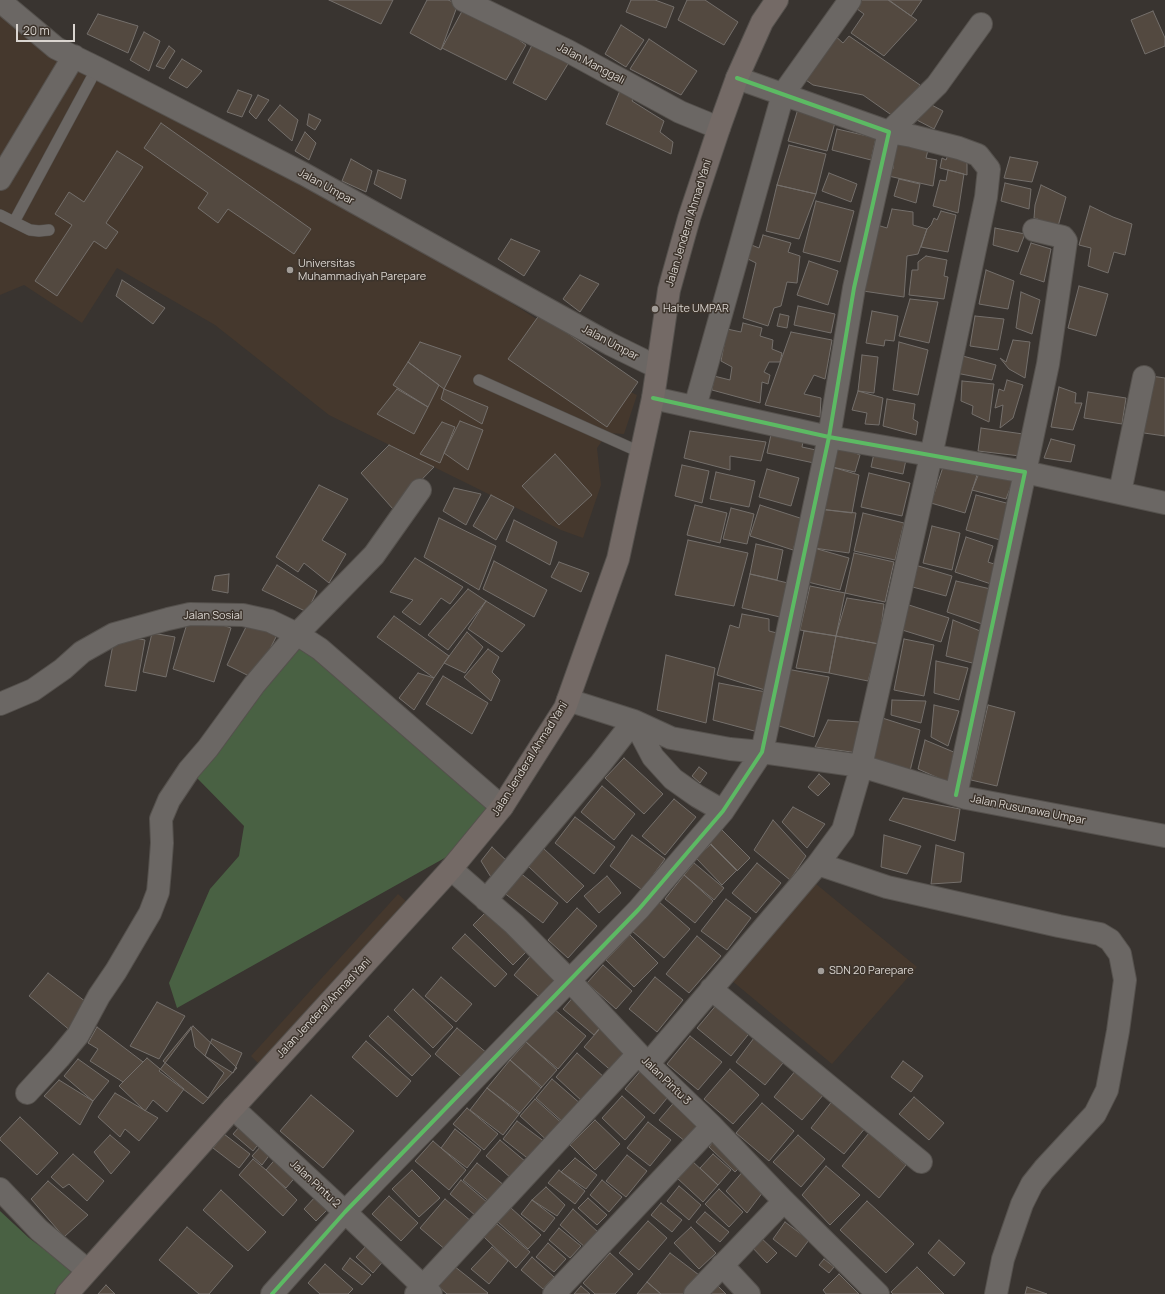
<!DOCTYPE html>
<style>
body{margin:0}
#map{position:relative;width:1165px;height:1294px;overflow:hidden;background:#393430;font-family:Manrope,sans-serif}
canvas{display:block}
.scale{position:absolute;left:16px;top:24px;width:59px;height:18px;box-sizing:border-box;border:2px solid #dad5d0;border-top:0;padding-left:5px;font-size:12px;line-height:14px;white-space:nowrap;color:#dad5d0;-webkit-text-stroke:3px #3d342c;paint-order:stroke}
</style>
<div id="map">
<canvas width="1165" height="1294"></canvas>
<div class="scale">20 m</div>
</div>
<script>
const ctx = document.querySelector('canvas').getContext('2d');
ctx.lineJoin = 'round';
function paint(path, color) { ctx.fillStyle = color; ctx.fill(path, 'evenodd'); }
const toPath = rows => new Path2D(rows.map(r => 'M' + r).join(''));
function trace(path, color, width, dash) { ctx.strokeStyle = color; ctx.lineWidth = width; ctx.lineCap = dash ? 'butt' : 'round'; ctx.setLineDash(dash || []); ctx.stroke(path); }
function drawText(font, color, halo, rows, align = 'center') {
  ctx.font = font + ' Manrope,sans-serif'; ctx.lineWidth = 3; ctx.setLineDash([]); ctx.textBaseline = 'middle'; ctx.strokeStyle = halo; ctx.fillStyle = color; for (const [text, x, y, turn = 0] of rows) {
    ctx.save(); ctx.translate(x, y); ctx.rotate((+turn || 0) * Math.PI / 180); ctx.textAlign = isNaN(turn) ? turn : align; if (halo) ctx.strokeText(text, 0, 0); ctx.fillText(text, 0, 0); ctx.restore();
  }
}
const built = toPath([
 [0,0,73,65,205,131,455,267,571,341,624,389,637,395,624,434,608,433,597,448,601,485,583,538,561,530,329,415,215,325,117,268,82,323,24,285,0,295],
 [810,879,917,967,832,1064,725,975],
 [398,894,407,902,260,1065,251,1056]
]);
const green = toPath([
 [302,641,493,806,450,855,177,1008,169,983,210,889,239,856,244,826,197,778,244,711],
 [0,1211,29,1238,56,1258,73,1273,54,1294,0,1294]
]);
const building = toPath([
 [329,0,393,0,381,24,329,0],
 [427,0,448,0,458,4,441,50,410,33,427,0],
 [631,0,655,0,674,7,666,28,626,12,631,0],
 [687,0,705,0,738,22,724,45,678,20,687,0],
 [857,0,888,0,917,20,884,56,851,33,864,14,853,6,857,0],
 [889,0,922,0,911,16,889,0],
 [467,2,526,45,506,80,442,48,467,2],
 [1153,11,1165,38,1165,46,1145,54,1131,20,1153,11],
 [98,14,138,26,128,53,87,34,98,14],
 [621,25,644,40,626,67,605,54,621,25],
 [144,32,160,41,149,71,130,60,144,32],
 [833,34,843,43,849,36,920,85,900,121,863,95,813,85,803,78,833,34],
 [537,35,574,54,546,100,513,83,537,35],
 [649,39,697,71,681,95,630,69,649,39],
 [169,46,175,51,164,69,156,66,169,46],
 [182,59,202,71,187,88,169,78,182,59],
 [624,81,638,89,632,101,664,121,660,132,673,142,671,154,606,124,624,81],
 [238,90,252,95,242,117,227,112,238,90],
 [258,95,269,100,256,119,249,112,258,95],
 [924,101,943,111,934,129,915,119,924,101],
 [280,105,298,120,292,141,268,120,280,105],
 [798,109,836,119,827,151,788,141,798,109],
 [309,114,321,120,315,130,307,125,309,114],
 [161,123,311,229,294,254,228,209,218,223,198,208,208,193,144,148,161,123],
 [837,129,876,138,871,160,832,150,837,129],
 [305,132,316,143,309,160,295,151,305,132],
 [895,139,929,146,926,158,937,160,933,186,884,175,889,165,893,169,895,139],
 [789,145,826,154,816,194,777,185,789,145],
 [117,151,143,167,106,223,118,232,106,249,94,241,57,296,35,281,72,225,55,214,69,192,84,202,117,151],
 [948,155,967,157,967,175,940,168,942,158,946,160,948,155],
 [1010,157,1038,162,1032,182,1004,178,1010,157],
 [351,159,372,171,366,192,342,181,351,159],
 [378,170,406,180,401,199,374,184,378,170],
 [948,170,964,174,958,213,933,206,940,180,946,181,948,170],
 [829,173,857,184,851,202,822,191,829,173],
 [899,179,920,184,916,203,894,196,899,179],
 [1005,183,1031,189,1029,209,1001,201,1005,183],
 [777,185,816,194,799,239,766,231,777,185],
 [1041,185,1066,197,1057,230,1034,230,1038,219,1034,218,1035,205,1041,185],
 [816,201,854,211,840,262,803,252,816,201],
 [1090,206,1113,217,1132,224,1125,255,1114,252,1108,273,1088,266,1091,248,1079,245,1090,206],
 [892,209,913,212,913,225,927,229,918,254,907,256,904,297,863,291,877,225,887,228,892,209],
 [941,211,956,215,948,252,921,247,927,229,931,225,934,218,937,220,941,211],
 [995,228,1025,234,1018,252,993,245,995,228],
 [763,235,791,243,788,252,800,256,797,283,787,282,781,306,774,308,768,326,743,318,756,263,742,256,749,244,759,248,763,235],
 [511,239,540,251,524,276,498,259,511,239],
 [1031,243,1051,249,1044,282,1020,274,1031,243],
 [926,256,947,260,944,276,948,277,944,299,909,295,912,270,918,270,918,262,926,256],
 [809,261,838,271,828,305,797,295,809,261],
 [986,270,1014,281,1008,309,979,304,986,270],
 [580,275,599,284,580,312,563,299,580,275],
 [122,280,165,308,153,324,116,296,122,280],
 [1079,286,1108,294,1096,336,1068,328,1079,286],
 [1021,292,1040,300,1032,334,1016,328,1021,292],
 [910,299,938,302,929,343,899,336,910,299],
 [798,306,835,314,831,333,794,325,798,306],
 [872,311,898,316,894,341,885,340,884,346,866,343,872,311],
 [540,314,638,382,607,427,508,359,540,314],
 [780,314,789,316,787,328,777,326,780,314],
 [975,316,1004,319,998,350,970,346,975,316],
 [743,323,762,328,760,336,773,340,772,349,782,353,780,362,769,362,764,372,770,375,768,384,762,382,760,403,712,390,714,376,730,380,732,367,721,361,727,329,741,332,743,323],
 [791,332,832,340,825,379,814,375,804,394,821,398,820,417,765,405,791,332],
 [1013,340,1030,342,1025,378,1009,369,1000,358,1006,362,1013,340],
 [420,342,461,356,444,389,408,362,420,342],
 [899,342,928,350,918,395,893,390,899,342],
 [862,355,878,357,874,393,858,391,862,355],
 [959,355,996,365,992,380,956,373,959,355],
 [408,362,439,385,428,407,393,385,408,362],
 [1151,376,1165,378,1165,436,1144,433,1151,376],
 [1007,380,1023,385,1013,418,1000,428,1003,405,995,408,999,389,1004,391,1007,380],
 [962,381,994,384,989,422,972,414,973,406,961,401,962,381],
 [1059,387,1076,393,1075,403,1082,403,1073,430,1051,427,1059,387],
 [397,389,428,407,414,434,377,414,397,389],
 [444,389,488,407,482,424,441,399,444,389],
 [858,391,883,398,879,425,865,424,867,413,852,410,858,391],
 [1088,392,1126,398,1122,424,1084,418,1088,392],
 [887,399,915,404,913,419,918,422,916,435,883,426,887,399],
 [460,421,483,430,468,470,444,453,460,421],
 [442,422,455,427,440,463,420,454,442,422],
 [981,428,1023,434,1020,456,978,451,981,428],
 [772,430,804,437,802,447,816,450,814,463,767,453,772,430],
 [690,431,766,442,761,461,730,456,730,470,684,458,690,431],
 [1051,439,1075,445,1071,462,1044,458,1051,439],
 [389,445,434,467,393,509,361,473,389,445],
 [838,446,860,455,855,472,832,467,838,446],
 [875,449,907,455,903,474,871,467,875,449],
 [555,454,592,495,559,525,522,486,555,454],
 [682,465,709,471,702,503,675,496,682,465],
 [832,467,859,475,852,513,819,509,832,467],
 [943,467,977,475,965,513,931,503,943,467],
 [767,469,799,478,791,506,759,497,767,469],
 [980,471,1013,481,1006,499,972,490,980,471],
 [716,472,755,481,749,507,710,499,716,472],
 [869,473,910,483,902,516,861,507,869,473],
 [319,485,348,499,322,540,346,554,329,583,304,563,298,572,276,557,319,485],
 [454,488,481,494,466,525,443,511,454,488],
 [491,495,514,507,496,540,473,526,491,495],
 [976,495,1010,504,1000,540,966,530,976,495],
 [695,505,727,513,720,543,687,535,695,505],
 [760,505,803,519,793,550,750,536,760,505],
 [731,508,754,514,747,544,723,539,731,508],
 [819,509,856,513,849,553,814,548,819,509],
 [863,513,904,523,895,560,854,551,863,513],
 [439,518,496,546,479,590,424,557,439,518],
 [514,520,557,542,550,565,506,541,514,520],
 [932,526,960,533,952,570,923,563,932,526],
 [966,537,993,546,988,562,1000,566,994,585,955,572,966,537],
 [688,540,748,553,734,606,675,595,688,540],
 [756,544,783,550,777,580,750,574,756,544],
 [814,548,849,558,840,590,804,581,814,548],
 [854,553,894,562,885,602,845,593,854,553],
 [415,558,463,587,450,604,441,598,420,625,402,612,413,600,390,592,415,558],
 [494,561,547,590,534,617,483,589,494,561],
 [559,562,589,573,581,592,551,577,559,562],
 [277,565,317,591,307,612,262,590,277,565],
 [915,565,952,576,946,596,909,586,915,565],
 [229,574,228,593,212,590,215,576,229,574],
 [750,574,792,584,784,618,742,608,750,574],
 [956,581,995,590,985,625,947,612,956,581],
 [810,586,845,593,836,636,800,630,810,586],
 [468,589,486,601,448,650,428,635,468,589],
 [847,598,884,604,879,644,836,636,847,598],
 [486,601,525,625,502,652,468,629,486,601],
 [906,604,949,618,941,642,899,629,906,604],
 [190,614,231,628,214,682,173,669,190,614],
 [742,614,769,619,769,631,781,634,765,690,717,675,730,625,739,628,742,614],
 [394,616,449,656,434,678,377,637,394,616],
 [250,619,278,633,255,679,227,665,250,619],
 [953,620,985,633,976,664,946,656,953,620],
 [804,631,836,636,829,673,796,668,804,631],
 [467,632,483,647,465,673,444,663,467,632],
 [152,633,175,637,166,677,143,672,152,633],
 [115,634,145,640,136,691,105,686,115,634],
 [836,636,879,644,868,681,829,673,836,636],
 [904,639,934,645,924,696,894,690,904,639],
 [488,649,499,657,492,672,500,680,491,701,464,677,488,649],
 [666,655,715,668,706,723,657,710,666,655],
 [936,661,968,668,959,700,934,693,936,661],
 [787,669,829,677,814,737,773,724,787,669],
 [418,673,434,678,414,710,399,698,418,673],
 [443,676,488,703,472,734,426,704,443,676],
 [719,683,766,692,758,732,713,720,719,683],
 [892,700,926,701,921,723,891,715,892,700],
 [934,705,959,711,948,746,931,737,934,705],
 [988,705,1015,712,997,786,971,780,988,705],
 [876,716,920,730,910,771,870,758,876,716],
 [828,720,860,722,858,753,815,747,828,720],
 [925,740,956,753,952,784,918,769,925,740],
 [624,758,663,794,644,814,605,778,624,758],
 [699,767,707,773,700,783,692,776,699,767],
 [819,774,830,784,818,796,808,787,819,774],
 [602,786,635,814,614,840,581,812,602,786],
 [903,798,960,809,955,841,889,820,903,798],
 [674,799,696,817,665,855,642,836,674,799],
 [793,807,825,824,807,848,782,822,793,807],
 [575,817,615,847,594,874,555,843,575,817],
 [773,820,806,856,790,880,754,850,773,820],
 [721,829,750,858,737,871,708,842,721,829],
 [632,835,665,859,642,890,610,866,632,835],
 [884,835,921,846,907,874,881,867,884,835],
 [711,844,737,870,722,885,696,858,711,844],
 [936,845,964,853,961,882,931,884,936,845],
 [492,847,508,862,494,882,481,861,492,847],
 [544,849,584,886,567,903,528,866,544,849],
 [694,863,724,888,714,900,684,875,694,863],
 [757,863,781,883,756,913,732,893,757,863],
 [519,872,558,903,543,923,503,892,519,872],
 [684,875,713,901,695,923,665,899,684,875],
 [607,876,621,893,599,913,584,896,607,876],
 [726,899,751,918,727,950,701,931,726,899],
 [658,901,690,929,664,958,632,931,658,901],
 [577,908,597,926,568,958,548,940,577,908],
 [489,909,529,949,513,965,473,925,489,909],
 [465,934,507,974,495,987,452,948,465,934],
 [630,935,658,963,634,987,606,960,630,935],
 [697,936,721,956,689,993,666,974,697,936],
 [534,952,565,979,545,1002,514,975,534,952],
 [603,965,632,991,616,1009,587,983,603,965],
 [48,973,90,1005,72,1032,29,996,48,973],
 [441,977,472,1004,456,1022,425,996,441,977],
 [655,977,683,1000,657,1032,629,1009,655,977],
 [413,989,453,1027,433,1048,394,1010,413,989],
 [575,995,605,1021,594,1035,563,1009,575,995],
 [157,1002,185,1016,159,1059,130,1046,157,1002],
 [718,1003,752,1030,731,1056,697,1028,718,1003],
 [554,1009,586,1036,558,1069,526,1042,554,1009],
 [388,1016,431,1056,412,1076,369,1036,388,1016],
 [603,1025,634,1052,615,1074,584,1047,603,1025],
 [193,1026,237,1068,203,1104,159,1071,193,1026],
 [97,1027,143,1062,123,1082,90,1061,98,1049,88,1043,97,1027],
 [191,1027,195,1047,224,1073,208,1098,163,1061,191,1027],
 [457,1028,488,1054,465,1080,435,1054,457,1028],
 [757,1034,787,1058,765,1085,736,1062,757,1034],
 [690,1036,722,1062,698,1090,667,1064,690,1036],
 [212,1039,242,1053,233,1073,205,1056,212,1039],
 [366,1041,411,1081,397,1097,352,1057,366,1041],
 [526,1042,557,1070,541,1088,510,1060,526,1042],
 [577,1053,605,1078,583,1102,556,1077,577,1053],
 [147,1058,184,1089,167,1112,153,1100,145,1111,119,1086,147,1058],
 [78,1059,109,1081,93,1101,64,1076,78,1059],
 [510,1060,542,1087,519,1114,487,1088,510,1060],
 [903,1061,923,1076,911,1092,891,1077,903,1061],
 [643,1068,672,1092,654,1114,625,1089,643,1068],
 [730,1069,759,1095,733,1124,704,1099,730,1069],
 [796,1070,824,1094,802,1120,774,1097,796,1070],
 [552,1079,582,1105,565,1124,536,1098,552,1079],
 [59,1080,93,1101,80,1125,44,1096,59,1080],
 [487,1088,520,1113,503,1135,470,1110,487,1088],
 [115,1093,158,1118,139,1141,125,1129,120,1137,98,1117,115,1093],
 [311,1095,354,1131,323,1168,280,1131,311,1095],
 [622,1096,645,1117,625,1140,602,1118,622,1096],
 [914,1097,944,1123,929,1140,899,1114,914,1097],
 [535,1099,565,1126,550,1143,520,1116,535,1099],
 [677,1099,703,1122,686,1142,659,1120,677,1099],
 [833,1100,866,1127,844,1154,811,1128,833,1100],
 [762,1103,794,1131,769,1161,736,1133,762,1103],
 [467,1108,498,1134,484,1150,453,1124,467,1108],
 [20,1117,58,1153,37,1175,0,1140,0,1138,20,1117],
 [595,1120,620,1144,595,1170,570,1145,595,1120],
 [517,1121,549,1145,535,1164,503,1139,517,1121],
 [648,1122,671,1140,650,1166,627,1148,648,1122],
 [240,1126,260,1142,253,1151,233,1134,240,1126],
 [455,1129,481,1150,467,1168,441,1148,455,1129],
 [869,1133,906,1165,879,1198,842,1166,869,1133],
 [224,1134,250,1154,239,1168,213,1148,224,1134],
 [110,1135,130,1152,111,1174,94,1152,110,1135],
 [798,1135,825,1159,801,1187,773,1162,798,1135],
 [716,1137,744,1163,735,1172,709,1147,716,1137],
 [500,1140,526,1162,512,1179,486,1156,500,1140],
 [433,1141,466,1170,449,1190,415,1161,433,1141],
 [262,1145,271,1153,262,1165,252,1156,262,1145],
 [73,1154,104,1181,87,1201,69,1184,63,1188,51,1177,73,1154],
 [713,1154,731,1170,718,1185,700,1168,713,1154],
 [627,1155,647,1171,626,1197,606,1181,627,1155],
 [278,1156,298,1174,286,1188,266,1170,278,1156],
 [575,1158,597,1175,586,1189,561,1172,575,1158],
 [253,1159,266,1170,297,1200,283,1216,239,1175,253,1159],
 [692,1161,718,1185,703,1202,677,1178,692,1161],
 [477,1163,505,1186,491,1203,463,1180,477,1163],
 [826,1166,860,1195,830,1225,802,1195,826,1166],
 [745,1169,766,1188,747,1213,726,1191,745,1169],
 [412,1170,440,1198,419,1217,392,1189,412,1170],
 [559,1170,585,1191,575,1204,548,1183,559,1170],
 [461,1180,488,1203,476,1216,450,1194,461,1180],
 [602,1180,622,1197,609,1212,590,1195,602,1180],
 [48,1181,88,1215,64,1237,31,1199,48,1181],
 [679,1186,701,1205,689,1220,667,1201,679,1186],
 [546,1187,565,1205,557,1216,532,1200,546,1187],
 [719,1189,743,1212,729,1227,705,1204,719,1189],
 [221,1190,266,1232,248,1251,203,1210,221,1190],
 [317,1195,330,1207,316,1221,304,1209,317,1195],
 [389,1196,418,1223,401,1241,372,1214,389,1196],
 [588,1198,607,1215,597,1225,578,1208,588,1198],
 [445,1199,472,1222,447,1251,420,1228,445,1199],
 [532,1200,555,1218,544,1232,521,1214,532,1200],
 [867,1201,914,1244,886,1273,840,1230,867,1201],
 [661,1203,682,1220,672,1232,651,1215,661,1203],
 [511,1208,541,1235,528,1249,498,1222,511,1208],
 [573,1209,599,1233,586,1248,560,1225,573,1209],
 [705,1212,729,1232,720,1242,696,1222,705,1212],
 [648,1221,667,1238,639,1270,619,1253,648,1221],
 [785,1222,809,1240,796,1257,773,1239,785,1222],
 [497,1224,530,1252,516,1268,484,1237,497,1224],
 [187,1227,233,1266,209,1294,199,1294,159,1260,187,1227],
 [691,1227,716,1253,699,1269,674,1243,691,1227],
 [559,1228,581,1246,570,1258,549,1240,559,1228],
 [758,1235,777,1253,767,1263,749,1244,758,1235],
 [939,1240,965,1263,954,1276,928,1253,939,1240],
 [548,1243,566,1259,554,1272,536,1257,548,1243],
 [368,1244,385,1259,373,1273,356,1257,368,1244],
 [492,1247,508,1261,489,1284,471,1269,492,1247],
 [610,1253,633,1274,615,1294,595,1294,583,1283,610,1253],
 [670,1253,699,1275,684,1294,661,1294,647,1282,670,1253],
 [532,1257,554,1277,543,1289,521,1270,532,1257],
 [350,1258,371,1275,362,1285,342,1269,350,1258],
 [824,1259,834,1267,829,1273,819,1265,824,1259],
 [325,1264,353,1289,348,1294,320,1294,308,1283,325,1264],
 [454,1266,488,1293,487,1294,447,1294,438,1286,454,1266],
 [917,1267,944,1294,893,1294,891,1292,917,1267],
 [839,1274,859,1294,826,1294,823,1290,839,1274],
 [647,1282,661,1294,637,1294,647,1282],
 [106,1285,115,1294,98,1294,106,1285],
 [717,1285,726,1294,708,1294,717,1285],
 [581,1286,590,1294,574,1294,581,1286],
 [1027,1287,1047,1294,1025,1294,1027,1287]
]);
const service = toPath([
 [0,215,30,230,39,231,49,230],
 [14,222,97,68],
 [479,380,642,453]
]);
const minor = toPath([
 [463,0,568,51,680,112,719,128],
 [0,1,56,48,97,68,304,174,610,344,657,367],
 [737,78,889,132,854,288,829,437,1025,472,956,795],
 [889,132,937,85,981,24],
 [0,179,74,56],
 [1034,230,1063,237,1066,241,1048,364,1025,472,1165,503],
 [695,407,783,94,850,0],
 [1120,492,1144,377],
 [568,700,634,721,671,738,730,749,762,752,861,766,966,798,1165,836],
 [0,704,33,690,63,669,82,652,114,634,168,619,190,614,243,615,270,621,297,634,320,649,502,807],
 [818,864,887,887,1059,926,1100,934,1110,940,1120,954,1125,980,1118,1031,1107,1090,1095,1114,1044,1169,1032,1184,1022,1204,1003,1259,996,1294],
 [451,869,514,924,570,981,648,1064,712,1126,784,1201,878,1294],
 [486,900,601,763,634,721,653,757,673,779,697,796,723,811],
 [711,989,921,1162],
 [648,1064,818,864,843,830,859,775,931,456,986,197,989,169,978,155,959,148,912,136,889,132],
 [27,1093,59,1058,78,1035,99,996,116,971,150,913,158,892,160,870,162,843,161,819,169,800,189,770,208,748,254,685,297,634,374,555,420,490],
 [233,1108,345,1212,431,1294],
 [0,1189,39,1230,87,1270],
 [722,1265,749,1294],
 [272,1294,345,1212,639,909,723,811,762,752,829,437,653,398],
 [416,1294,638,1054],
 [554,1294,712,1126],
 [695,1294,784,1201]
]);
const trunk = toPath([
 [67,1294,233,1108,451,869,502,807,565,708,618,559,653,398,669,290,689,218,719,128,737,78,762,22,777,0]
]);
const cycleway = toPath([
 [737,78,889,132,854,288,829,437,1025,472,956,795],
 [272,1294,345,1212,639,909,723,811,762,752,829,437,653,398]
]);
const markers = [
 [290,270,4,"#a29d98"],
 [655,309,4,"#a29d98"],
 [821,971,4,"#a29d98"]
];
const streetNames = [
 ["Jalan Manggali",591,64,28],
 ["Jalan Umpar",326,187,29],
 ["Jalan Jenderal Ahmad Yani",689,223,-73],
 ["Jalan Umpar",610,343,28],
 ["Jalan Sosial",213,616],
 ["Jalan Jenderal Ahmad Yani",530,759,-58],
 ["Jalan Rusunawa Umpar",1028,810,11],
 ["Jalan Jenderal Ahmad Yani",324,1008,-47],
 ["Jalan Pintu 3",666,1081,44],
 ["Jalan Pintu 2",315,1184,43]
];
const poiNames = [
 ["Universitas",298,264],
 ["Muhammadiyah Parepare",298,277],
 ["Halte UMPAR",663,309],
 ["SDN 20 Parepare",829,971]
];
paint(built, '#45382d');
paint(green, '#496143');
paint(building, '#534940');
trace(building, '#746f6b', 1);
trace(service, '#55514d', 12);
trace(minor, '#55514d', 24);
trace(trunk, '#55514d', 24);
trace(service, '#6b6764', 11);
trace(minor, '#6b6764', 22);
trace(trunk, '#746a66', 22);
trace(cycleway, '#5cba63', 4);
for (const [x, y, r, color] of markers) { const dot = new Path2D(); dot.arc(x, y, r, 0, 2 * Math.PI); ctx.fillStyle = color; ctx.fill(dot); trace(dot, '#3d342c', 1.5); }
drawText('11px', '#dad5d0', '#3d342c', streetNames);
drawText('11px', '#dad5d0', '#3d342c', poiNames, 'left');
</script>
